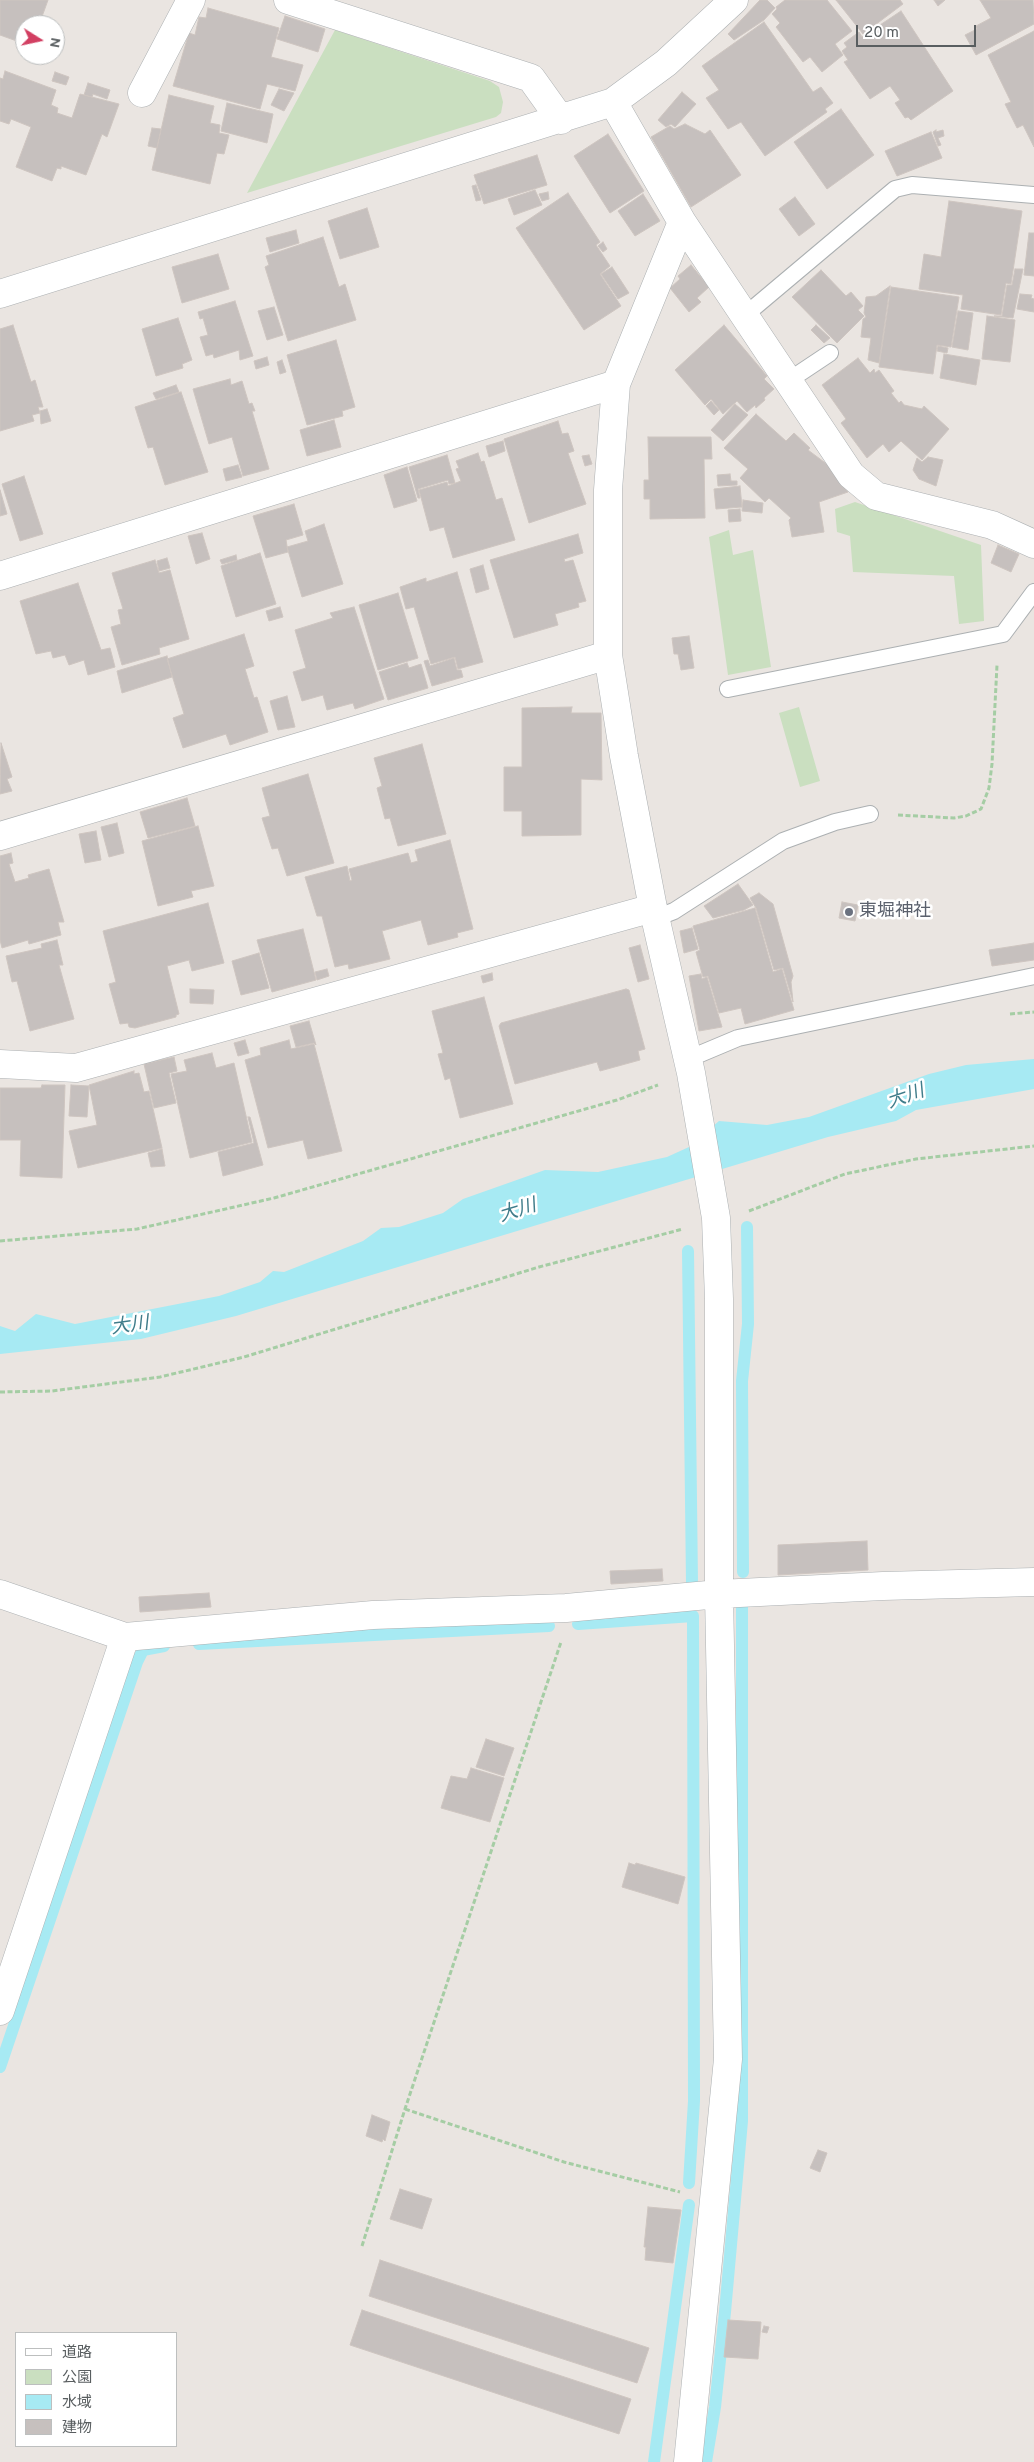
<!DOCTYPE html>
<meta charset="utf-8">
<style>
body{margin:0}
#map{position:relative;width:1034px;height:2462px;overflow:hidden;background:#eae5e1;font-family:Overpass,"Noto Sans JP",sans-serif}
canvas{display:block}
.legend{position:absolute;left:15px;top:2332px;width:162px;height:115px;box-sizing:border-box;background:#fff;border:1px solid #bdbfbf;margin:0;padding:6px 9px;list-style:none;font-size:15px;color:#595e60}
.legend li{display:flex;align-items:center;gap:10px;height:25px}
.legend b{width:25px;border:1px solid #bdbfbf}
.north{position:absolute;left:15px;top:15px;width:50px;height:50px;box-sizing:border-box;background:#fff;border:1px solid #bdbfbf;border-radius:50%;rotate:100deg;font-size:14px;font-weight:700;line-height:20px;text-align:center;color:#595e60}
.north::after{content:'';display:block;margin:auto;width:18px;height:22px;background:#d23f62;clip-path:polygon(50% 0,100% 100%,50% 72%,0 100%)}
.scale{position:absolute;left:856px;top:25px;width:120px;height:22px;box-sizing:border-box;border:2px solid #595e60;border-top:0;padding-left:6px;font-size:15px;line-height:18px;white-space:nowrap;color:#595e60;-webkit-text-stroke:4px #fff;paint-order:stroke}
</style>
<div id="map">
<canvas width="1034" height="2462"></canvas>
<ul class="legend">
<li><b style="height:6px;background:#fff"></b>道路</li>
<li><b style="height:14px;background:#cadfc0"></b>公園</li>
<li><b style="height:14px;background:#a7eaf3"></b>水域</li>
<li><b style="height:14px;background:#c6c0be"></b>建物</li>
</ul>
<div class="north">N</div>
<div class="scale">20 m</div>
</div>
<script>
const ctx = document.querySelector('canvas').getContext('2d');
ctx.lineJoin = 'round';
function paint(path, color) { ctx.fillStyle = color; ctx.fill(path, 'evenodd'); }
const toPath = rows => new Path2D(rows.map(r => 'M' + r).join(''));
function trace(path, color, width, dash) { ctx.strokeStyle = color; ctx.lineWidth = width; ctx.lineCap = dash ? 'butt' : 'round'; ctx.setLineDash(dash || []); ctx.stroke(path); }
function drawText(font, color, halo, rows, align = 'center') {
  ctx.font = font + ' Overpass,"Noto Sans JP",sans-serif'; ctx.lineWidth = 5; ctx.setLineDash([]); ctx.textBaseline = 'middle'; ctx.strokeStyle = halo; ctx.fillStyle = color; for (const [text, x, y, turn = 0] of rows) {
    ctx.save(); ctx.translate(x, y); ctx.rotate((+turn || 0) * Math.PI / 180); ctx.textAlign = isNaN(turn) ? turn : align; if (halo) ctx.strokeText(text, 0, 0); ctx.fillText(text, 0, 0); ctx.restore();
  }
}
const green = toPath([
 [335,30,490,81,499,87,503,102,501,113,496,117,247,193],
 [855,502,981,545,984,621,959,624,954,576,853,572,850,536,837,532,835,509],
 [729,530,733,555,753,550,771,667,728,675,709,537],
 [799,707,820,781,800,787,779,713]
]);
const water = toPath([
 [1034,1059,1034,1089,916,1110,896,1121,828,1137,236,1316,141,1339,0,1354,0,1326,15,1331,36,1314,75,1324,219,1296,260,1282,273,1271,284,1272,363,1241,381,1228,399,1227,443,1213,463,1199,545,1170,598,1172,667,1157,689,1147,719,1121,767,1125,809,1117,929,1074,966,1065]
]);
const stream = toPath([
 [688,1251,692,1583],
 [743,1572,742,1381,748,1324,747,1227],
 [578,1624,693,1616,694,2101,689,2183],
 [199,1644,549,1626],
 [0,2067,137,1662,143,1650,164,1646],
 [654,2462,689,2205],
 [706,2462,715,2407,725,2312,742,2121,742,1607]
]);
const building = toPath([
 [0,0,48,0,39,25,25,25,25,44,0,35,0,0],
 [760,0,767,0,775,8,764,20,734,40,728,34,760,0],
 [785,0,827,0,852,31,835,44,843,55,822,72,810,57,803,62,776,27,780,23,772,14,777,9,776,7,785,0],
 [836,0,900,0,903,4,863,34,836,0],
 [934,0,945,0,938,6,934,0],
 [980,0,1033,0,1034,24,976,55,965,35,977,29,976,26,991,18,980,0],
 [208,8,279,28,271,57,303,65,295,91,267,84,260,109,173,86,189,33,195,35,199,17,206,18,208,8],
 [901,11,953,91,911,120,908,117,905,118,895,103,900,100,890,86,870,99,844,62,848,60,842,51,847,47,844,43,859,32,862,37,901,11],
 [285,16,325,29,318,52,277,39,285,16],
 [764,22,813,92,821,87,833,103,825,109,827,112,765,156,741,122,728,129,706,98,719,90,702,66,764,22],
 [1034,31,1034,147,1023,125,1017,128,1005,104,1011,102,988,55,1034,31],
 [5,71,56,90,51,105,58,108,57,113,72,118,80,94,119,104,107,137,102,134,86,175,61,166,61,169,57,168,52,181,16,167,31,127,11,119,9,124,0,121,0,78,3,79,5,71],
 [55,72,69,77,66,85,52,81,55,72],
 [88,83,110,90,107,99,93,94,92,97,84,95,88,83],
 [279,89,294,93,284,111,271,105,279,89],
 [682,92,696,104,675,127,671,124,666,127,658,120,682,92],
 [169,95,214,106,210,123,220,125,219,133,229,135,224,154,217,153,210,184,152,170,169,95],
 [227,103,273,114,267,143,221,131,227,103],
 [841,109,874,155,827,189,794,142,841,109],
 [685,124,705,134,710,130,741,175,691,207,651,137,670,126,674,129,685,124],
 [152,128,161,129,157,148,148,146,152,128],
 [936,130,936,132,943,130,944,136,938,138,941,145,938,146,933,132,936,130],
 [931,132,942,158,897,176,885,151,931,132],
 [608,134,644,191,610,213,574,156,608,134],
 [537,155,547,185,484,204,474,175,537,155],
 [476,185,481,200,476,201,472,186,476,185],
 [535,190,542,205,514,215,508,199,535,190],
 [548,192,549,199,542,201,539,194,548,192],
 [568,193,600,242,596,245,610,266,600,274,621,306,584,330,516,228,568,193],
 [643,194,660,221,635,236,618,211,643,194],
 [795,197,815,224,799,236,779,209,795,197],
 [949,201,1022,211,1011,284,1006,283,1001,315,961,309,963,295,919,289,924,254,941,257,949,201],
 [367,208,379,247,340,259,328,221,367,208],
 [296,230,299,243,270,252,266,238,296,230],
 [1029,233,1034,233,1034,276,1024,275,1029,233],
 [323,237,339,287,345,284,356,320,288,341,265,267,269,265,266,256,323,237],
 [603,242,607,249,603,252,598,246,603,242],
 [218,254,229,289,182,303,172,267,218,254],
 [691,265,709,287,697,298,701,302,689,312,670,288,680,279,678,276,691,265],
 [612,267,629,293,618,299,601,274,612,267],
 [1015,269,1023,269,1013,318,994,316,1002,316,1007,285,1012,285,1015,269],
 [821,270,846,296,851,292,863,306,858,310,864,316,837,343,792,297,821,270],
 [890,286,879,363,868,360,871,338,861,337,863,319,866,317,864,313,866,297,876,296,890,286],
 [891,287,959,297,951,347,937,345,933,374,879,367,891,287],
 [1020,294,1032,295,1031,298,1034,299,1034,312,1017,309,1020,294],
 [235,301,253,356,240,360,239,350,214,358,213,354,206,356,200,337,208,335,203,318,200,319,198,312,235,301],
 [274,307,283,335,267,340,258,311,274,307],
 [958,311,973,313,968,350,952,347,958,311],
 [987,316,1015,320,1010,362,982,359,987,316],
 [178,318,192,360,182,364,183,368,156,376,142,329,178,318],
 [13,325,31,382,35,380,43,407,38,407,40,413,32,415,34,421,0,431,0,329,13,325],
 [724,325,767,376,764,379,774,389,764,398,765,400,756,408,755,405,747,412,737,401,723,414,711,399,705,405,675,370,724,325],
 [816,325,830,338,824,343,811,330,816,325],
 [336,340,355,407,342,411,343,416,307,425,287,355,336,340],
 [938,346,948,348,947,353,937,351,938,346],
 [944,354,980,360,976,385,940,378,944,354],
 [267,357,269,365,256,369,254,361,267,357],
 [858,358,870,373,874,369,875,373,879,370,894,391,891,393,899,403,901,401,904,405,922,409,924,406,949,429,922,460,901,441,889,452,883,444,867,458,841,423,846,419,822,385,858,358],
 [282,360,286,372,280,374,277,362,282,360],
 [230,379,231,385,242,381,249,404,252,403,255,411,252,411,269,469,243,476,232,437,209,444,193,389,230,379],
 [176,385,179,392,156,399,153,393,176,385],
 [181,392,208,472,165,485,153,447,148,448,135,407,181,392],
 [711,401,719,410,714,415,706,406,711,401],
 [735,404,748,415,723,441,711,430,735,404],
 [47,409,51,421,41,424,40,411,47,409],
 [756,414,786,441,794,433,810,448,808,450,828,465,848,492,819,502,824,532,792,537,789,520,791,518,769,498,765,502,740,478,748,469,724,448,756,414],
 [334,420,341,447,307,456,300,430,334,420],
 [558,421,562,434,568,433,574,451,568,453,586,504,529,523,504,439,558,421],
 [648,437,711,437,712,459,704,459,705,518,650,519,650,499,644,499,644,480,649,480,648,437],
 [503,441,505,451,489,457,486,446,503,441],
 [478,453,481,462,484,461,496,500,502,498,515,540,453,558,444,527,430,531,419,490,447,482,448,486,461,481,456,469,459,468,456,461,478,453],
 [447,455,455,483,449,484,448,480,418,489,420,498,418,498,409,467,447,455],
 [589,455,592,464,585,466,582,456,589,455],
 [928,457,943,460,936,486,919,479,913,470,917,458,922,462,928,457],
 [238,465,242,477,226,481,223,469,238,465],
 [407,467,417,501,394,508,384,475,407,467],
 [730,474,731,481,737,481,737,485,718,486,717,475,730,474],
 [24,476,43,534,20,541,2,484,24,476],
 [740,486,742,507,716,509,714,489,740,486],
 [0,490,7,514,0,516,0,490],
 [743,500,763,503,762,513,742,511,743,500],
 [294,504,303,535,286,540,288,552,266,558,253,516,294,504],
 [740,509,741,521,729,522,728,510,740,509],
 [324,524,343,584,302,597,287,547,308,541,305,531,324,524],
 [202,533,210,559,196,564,188,536,202,533],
 [578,534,583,553,564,559,565,562,573,560,586,601,578,603,579,607,555,614,558,625,514,638,490,560,578,534],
 [998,545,1019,554,1011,572,991,563,998,545],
 [260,553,276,604,236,617,221,566,260,553],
 [236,555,237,560,222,564,220,560,236,555],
 [167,558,170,568,159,571,157,561,167,558],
 [155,560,159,573,170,570,189,639,159,648,160,654,122,665,111,627,121,624,118,610,123,609,112,573,155,560],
 [483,565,489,589,476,593,470,569,483,565],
 [457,572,483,662,458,669,455,657,431,664,414,607,406,609,400,587,426,578,426,582,457,572],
 [78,583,101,650,110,648,115,667,88,675,84,660,69,665,65,655,53,658,51,651,36,654,20,601,78,583],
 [398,593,418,658,378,670,359,605,398,593],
 [280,607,283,617,269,621,266,611,280,607],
 [354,607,384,699,355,709,353,703,327,710,323,695,302,701,293,672,306,668,295,630,333,618,330,613,354,607],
 [244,634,254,666,245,669,254,698,257,697,268,732,230,745,226,734,183,748,173,718,184,714,167,659,244,634],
 [689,636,694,668,681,670,678,654,674,654,672,638,689,636],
 [167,656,172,677,122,693,117,671,167,656],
 [454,658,457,670,461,670,463,677,432,686,424,661,428,660,430,666,454,658],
 [407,663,409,668,421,664,428,688,388,700,379,672,407,663],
 [287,696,295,727,278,730,270,701,287,696],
 [572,707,571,713,601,713,602,780,581,779,581,835,522,836,522,811,504,811,504,767,522,767,522,708,572,707],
 [1,743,12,777,7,779,12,791,0,794,1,743],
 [422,744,446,834,398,846,390,818,385,819,377,788,382,786,374,758,422,744],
 [308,774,334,863,287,876,278,848,272,849,262,818,270,816,262,788,308,774],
 [187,798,195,826,148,838,140,812,187,798],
 [117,823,124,853,109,857,101,827,117,823],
 [198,826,214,886,191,891,193,897,158,906,142,841,198,826],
 [96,831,101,860,85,863,79,834,96,831],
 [450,840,473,929,457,933,458,937,428,945,421,920,382,931,390,959,349,969,348,964,335,967,322,916,317,916,305,877,347,866,350,881,352,880,349,869,408,853,411,863,418,861,415,850,450,840],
 [11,853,13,863,9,864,15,882,29,878,28,875,49,869,64,922,58,922,61,935,29,944,28,940,2,948,0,940,0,856,11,853],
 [738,884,753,905,744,910,713,918,704,906,738,884],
 [759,893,773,904,793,976,791,982,793,1002,783,968,774,970,756,908,750,898,759,893],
 [842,902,858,905,855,921,839,918,842,902],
 [208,903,224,963,192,971,189,960,167,966,179,1014,176,1015,176,1017,135,1028,129,1027,128,1023,120,1024,109,984,116,982,103,931,208,903],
 [755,908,773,972,782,969,794,1010,745,1024,741,1008,719,1013,708,976,703,977,696,952,700,950,693,926,755,908],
 [692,928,698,949,684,953,680,931,692,928],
 [303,929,316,980,272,992,257,940,303,929],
 [57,940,63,965,59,965,74,1019,30,1031,17,981,12,982,6,956,42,948,41,944,57,940],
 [1034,943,1034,960,992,966,989,950,1034,943],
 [640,945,649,979,638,982,629,948,640,945],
 [259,953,269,988,241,995,232,961,259,953],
 [327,969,329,976,317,980,315,972,327,969],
 [492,973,493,980,483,983,481,976,492,973],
 [701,974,702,979,707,977,722,1027,699,1031,689,976,701,974],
 [190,989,214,990,213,1004,190,1003,190,989],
 [626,989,629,990,645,1049,638,1051,640,1060,600,1071,597,1062,515,1084,499,1026,501,1023,626,989],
 [484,997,513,1104,460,1118,450,1078,445,1080,438,1054,443,1053,432,1011,484,997],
 [309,1021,316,1045,314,1043,296,1047,290,1026,309,1021],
 [245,1040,249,1053,238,1056,234,1043,245,1040],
 [289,1040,291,1049,314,1044,342,1151,308,1159,303,1140,268,1148,245,1060,261,1055,260,1048,289,1040],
 [212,1053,216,1068,234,1063,252,1142,190,1158,171,1074,187,1071,184,1060,212,1053],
 [174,1057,177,1071,169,1073,176,1103,154,1108,144,1064,174,1057],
 [134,1071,134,1074,139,1073,144,1092,149,1091,162,1148,78,1168,69,1131,97,1125,89,1085,134,1071],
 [42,1085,65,1085,62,1178,20,1176,21,1140,0,1140,0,1088,41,1088,42,1085],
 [71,1085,89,1086,87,1117,69,1116,71,1085],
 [248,1117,250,1117,263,1165,223,1176,218,1152,254,1143,248,1117],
 [162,1149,165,1166,151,1167,148,1153,162,1149],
 [867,1541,868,1570,778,1575,778,1545,867,1541],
 [662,1569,663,1581,611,1584,610,1571,662,1569],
 [209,1593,211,1607,140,1612,139,1597,209,1593],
 [486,1739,514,1748,504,1776,476,1767,486,1739],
 [471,1768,504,1778,490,1822,441,1808,451,1776,467,1779,471,1768],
 [629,1863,635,1865,636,1863,685,1877,678,1904,622,1887,629,1863],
 [372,2115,390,2122,385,2141,383,2139,382,2142,366,2136,372,2115],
 [818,2150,827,2153,820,2172,810,2168,818,2150],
 [400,2189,432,2199,422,2229,390,2219,400,2189],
 [648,2207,681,2210,673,2263,645,2260,646,2247,644,2247,648,2207],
 [380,2260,649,2348,637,2383,369,2296,380,2260],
 [362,2310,631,2399,619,2434,350,2345,362,2310],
 [728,2320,761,2322,758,2359,724,2357,728,2320],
 [764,2326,769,2327,767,2333,762,2332,764,2326]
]);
const path = toPath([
 [898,815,954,818,966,816,981,809,989,788,992,764,997,665],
 [1010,1014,1034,1012],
 [749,1211,845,1174,916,1159,1034,1146],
 [0,1241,137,1229,274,1198,617,1100,658,1085],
 [0,1392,52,1391,160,1377,244,1357,539,1267,683,1229],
 [405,2109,564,2162,680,2192],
 [362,2246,405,2109,561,1642]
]);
const lane = toPath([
 [744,316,895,189,912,185,1034,195],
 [788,381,830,353],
 [728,689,1003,634,1034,592],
 [656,918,674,911,783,841,835,822,870,814],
 [688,1059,738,1038,1034,976]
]);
const street = toPath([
 [288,0,531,78,561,120],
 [142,93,191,0],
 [613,102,682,222,851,475,876,496,992,525,1034,544],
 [682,222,616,384,608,490,608,655,624,756,653,908,691,1073,716,1218,719,1299,719,1594,728,2059,688,2462],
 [0,294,613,102,666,63,734,0],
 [0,576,616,384],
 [0,836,608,655],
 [0,1064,76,1068,653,908],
 [0,1594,125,1637,373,1615,566,1608,719,1594,883,1586,1034,1582],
 [0,2011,125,1637]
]);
const markers = [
 [849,912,5,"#6b7280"]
];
const worshipNames = [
 ["東堀神社",859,912]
];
const waterNames = [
 ["大川",906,1098,-19],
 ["大川",518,1212,-17],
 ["大川",130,1327,-8]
];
paint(green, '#cadfc0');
paint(water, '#a7eaf3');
trace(stream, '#a7eaf3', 12);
paint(building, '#c6c0be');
trace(building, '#cec5c0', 1);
trace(lane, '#acb0b2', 18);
trace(street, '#acb0b2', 29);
trace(path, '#a5cda4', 3, [5, 2.5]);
trace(lane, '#fff', 16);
trace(street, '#fff', 28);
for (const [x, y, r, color] of markers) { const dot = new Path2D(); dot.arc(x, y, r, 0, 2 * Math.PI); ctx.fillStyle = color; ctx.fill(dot); trace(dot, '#fff', 2); }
drawText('18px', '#5b616d', '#fff', worshipNames, 'left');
drawText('italic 19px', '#3f7c8a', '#fff', waterNames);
</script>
